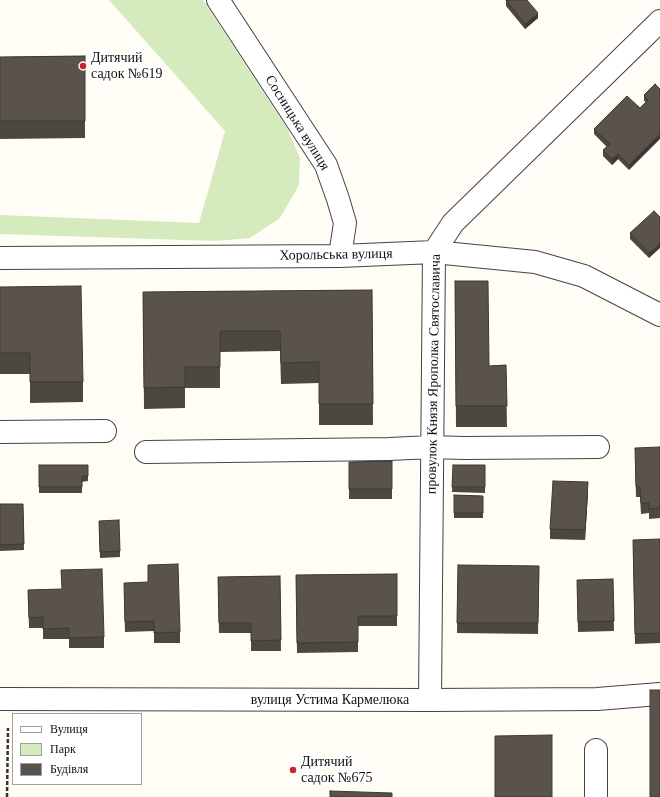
<!DOCTYPE html>
<meta charset="utf-8">
<style>
body{margin:0}
#map{position:relative;width:660px;height:797px;overflow:hidden;background:#fffdf5;font-family:"Times New Roman",serif}
canvas{display:block}
.legend{position:absolute;left:12px;top:713px;width:130px;height:72px;box-sizing:border-box;background:#fff;border:1px solid #a0a0a0;margin:0;padding:5px 7px;list-style:none;font-size:12px;color:#111}
.legend li{display:flex;align-items:center;gap:8px;height:20px}
.legend b{width:20px;border:1px solid #a0a0a0}
</style>
<div id="map">
<canvas width="660" height="797"></canvas>
<ul class="legend">
<li><b style="height:5px;background:#fff"></b>Вулиця</li>
<li><b style="height:11px;background:#d5ebbd"></b>Парк</li>
<li><b style="height:11px;background:#5a524d"></b>Будівля</li>
</ul>
</div>
<script>
const ctx = document.querySelector('canvas').getContext('2d');
ctx.lineJoin = 'round';
function paint(path, color) { ctx.fillStyle = color; ctx.fill(path, 'evenodd'); }
const toPath = rows => new Path2D(rows.map(r => 'M' + r).join(''));
function trace(path, color, width, dash) { ctx.strokeStyle = color; ctx.lineWidth = width; ctx.lineCap = dash ? 'butt' : 'round'; ctx.setLineDash(dash || []); ctx.stroke(path); }
function drawText(font, color, halo, rows, align = 'center') {
  ctx.font = font + ' "Times New Roman",serif'; ctx.lineWidth = 4; ctx.setLineDash([]); ctx.textBaseline = 'middle'; ctx.strokeStyle = halo; ctx.fillStyle = color; for (const [text, x, y, turn = 0] of rows) {
    ctx.save(); ctx.translate(x, y); ctx.rotate((+turn || 0) * Math.PI / 180); ctx.textAlign = isNaN(turn) ? turn : align; if (halo) ctx.strokeText(text, 0, 0); ctx.fillText(text, 0, 0); ctx.restore();
  }
}
const green = toPath([
 [109,0,203,0,288,130,300,158,299,185,280,218,250,238,215,241,0,234,0,215,199,223,225,131]
]);
const path = toPath([
 [7,797,8,728]
]);
const minor = toPath([
 [218,0,326,165,338,199,345,223,340,256],
 [0,258,340,256,434,252,535,262,584,276,660,315],
 [0,432,105,431],
 [146,452,389,449,432,447,464,448,598,447],
 [0,699,430,700,597,699,660,694],
 [430,700,434,252,453,223,660,21],
 [596,750,596,797]
]);
const wall = toPath([
 [506,0,538,18,525,29,506,6],
 [85,56,85,138,0,139,0,57],
 [655,84,629,170,618,159,612,165,603,156,603,150,607,147,594,134,594,129,640,108,646,102,644,101,644,95],
 [660,217,649,258,630,239,630,233],
 [455,281,489,366,506,365,507,427,456,427],
 [0,287,83,382,83,402,30,403,30,374,0,374],
 [372,290,373,425,319,425,319,383,281,384,280,351,220,352,220,388,185,388,185,408,144,409,143,292],
 [660,447,660,518,649,519,649,513,641,514,640,497,636,497,635,458],
 [392,461,392,499,349,499,349,462],
 [39,465,88,465,88,481,82,482,82,493,39,493],
 [453,465,485,465,485,493,452,492],
 [588,492,585,540,550,539,550,529],
 [454,495,483,496,483,518,454,518],
 [0,504,23,504,24,550,0,551],
 [99,526,120,551,120,557,100,558],
 [660,539,660,643,635,644,633,551],
 [148,565,180,632,180,643,154,643,154,631,125,632,124,594,148,583],
 [458,565,539,566,538,634,457,633],
 [61,570,104,637,104,648,69,648,69,639,43,639,43,628,29,628,28,590,62,589],
 [397,574,397,626,358,626,358,652,297,653,296,575],
 [280,576,281,651,251,651,251,633,219,633,218,577],
 [613,579,614,631,578,632,577,580]
]);
const shadedWall = toPath([
 [538,13,538,18,525,29,525,24],
 [660,134,660,139,629,170,629,165],
 [618,154,618,159,612,165,612,159],
 [660,243,660,248,649,258,649,253],
 [588,482,588,492,585,540,585,530]
]);
const building = toPath([
 [506,0,527,0,538,13,525,24,506,0],
 [85,56,85,121,0,121,0,57,85,56],
 [655,84,660,89,660,134,629,165,618,154,612,159,603,150,610,144,594,129,627,96,640,108,648,100,644,95,655,84],
 [654,211,660,217,660,243,649,253,630,233,654,211],
 [455,281,488,281,489,366,506,365,507,406,456,406,455,281],
 [81,286,83,382,30,382,30,353,0,353,0,287,81,286],
 [372,290,373,404,319,404,319,362,281,363,280,331,220,331,220,367,185,367,185,387,144,388,143,292,372,290],
 [660,447,660,508,649,509,649,503,641,503,640,487,636,486,635,448,660,447],
 [392,461,392,489,349,489,349,462,392,461],
 [39,465,88,465,88,476,82,476,82,487,39,487,39,465],
 [453,465,485,465,485,487,452,487,453,465],
 [553,481,588,482,585,530,550,529,553,481],
 [454,495,483,496,483,513,454,513,454,495],
 [0,504,23,504,24,544,0,545,0,504],
 [119,520,120,551,100,552,99,521,119,520],
 [660,539,660,633,635,634,633,540,660,539],
 [178,564,180,632,154,633,154,621,125,622,124,583,148,582,148,565,178,564],
 [458,565,539,566,538,623,457,623,458,565],
 [102,569,104,637,69,638,69,628,43,629,43,617,29,618,28,590,62,589,61,570,102,569],
 [397,574,397,616,358,616,358,642,297,643,296,575,397,574],
 [280,576,281,640,251,641,251,623,219,623,218,577,280,576],
 [613,579,614,621,578,622,577,580,613,579],
 [650,690,660,690,660,797,650,797,650,690],
 [552,735,552,797,495,797,495,736,552,735],
 [330,791,392,793,392,797,330,797,330,791]
]);
const markers = [
 [83,66,4,"#c4262e"],
 [293,770,4,"#c4262e"]
];
const poiNames = [
 ["Дитячий",91,58],
 ["садок №619",91,74],
 ["Дитячий",301,762],
 ["садок №675",301,778]
];
const streetNames = [
 ["Сосницька вулиця",297,123,58],
 ["Хорольська вулиця",336,255,-1],
 ["провулок Князя Ярополка Святославича",434,374,-89],
 ["вулиця Устима Кармелюка",330,700]
];
paint(green, '#d5ebbd');
trace(minor, '#444', 24);
trace(path, '#333', 2.5, [4, 2]);
trace(minor, '#fff', 22);
paint(wall, '#4d4742');
paint(shadedWall, '#3f3936');
paint(building, '#5a524d');
trace(building, '#3f3936', 1);
for (const [x, y, r, color] of markers) { const dot = new Path2D(); dot.arc(x, y, r, 0, 2 * Math.PI); ctx.fillStyle = color; ctx.fill(dot); trace(dot, '#fff', 1.5); }
drawText('14px', '#111', '#fff', poiNames, 'left');
drawText('14px', '#111', '#fff', streetNames);
</script>
